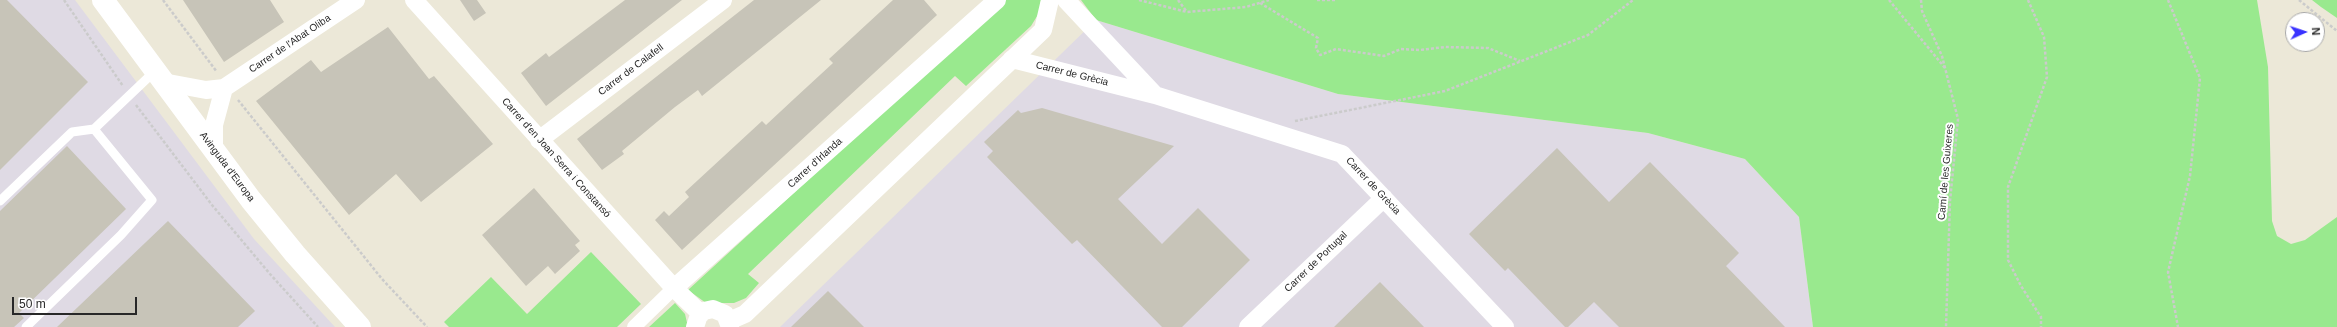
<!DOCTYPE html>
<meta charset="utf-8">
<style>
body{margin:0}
#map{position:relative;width:2337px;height:327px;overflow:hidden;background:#ece8d8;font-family:Helvetica,sans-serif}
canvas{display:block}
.north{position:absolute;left:2285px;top:12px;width:40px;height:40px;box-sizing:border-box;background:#fff;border:1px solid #a9a9a9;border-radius:50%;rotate:87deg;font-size:11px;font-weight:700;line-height:16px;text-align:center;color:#282828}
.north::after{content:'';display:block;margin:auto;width:14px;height:18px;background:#3932ff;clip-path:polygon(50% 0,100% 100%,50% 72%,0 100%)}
.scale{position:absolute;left:12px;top:297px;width:125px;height:18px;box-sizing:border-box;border:2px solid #282828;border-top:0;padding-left:5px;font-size:12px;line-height:14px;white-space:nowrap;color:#282828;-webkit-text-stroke:3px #fff;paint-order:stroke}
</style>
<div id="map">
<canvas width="2337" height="327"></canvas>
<div class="north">N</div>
<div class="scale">50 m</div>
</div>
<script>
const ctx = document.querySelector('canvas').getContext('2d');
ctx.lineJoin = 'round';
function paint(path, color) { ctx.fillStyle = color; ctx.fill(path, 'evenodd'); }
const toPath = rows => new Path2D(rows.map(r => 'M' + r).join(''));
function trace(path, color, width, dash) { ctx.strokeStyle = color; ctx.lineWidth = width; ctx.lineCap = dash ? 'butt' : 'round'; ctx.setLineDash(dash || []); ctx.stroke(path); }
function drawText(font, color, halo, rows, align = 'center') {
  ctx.font = font + ' Helvetica,sans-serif'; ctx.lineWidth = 4; ctx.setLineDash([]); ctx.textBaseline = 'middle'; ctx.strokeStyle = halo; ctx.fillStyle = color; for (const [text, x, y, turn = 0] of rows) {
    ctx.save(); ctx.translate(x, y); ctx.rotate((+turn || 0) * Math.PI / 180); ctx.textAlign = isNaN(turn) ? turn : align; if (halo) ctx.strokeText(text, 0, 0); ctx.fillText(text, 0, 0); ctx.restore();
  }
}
const industrial = toPath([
 [0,0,75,0,254,239,335,327,0,327],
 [1096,20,1338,94,1648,133,1745,159,1799,217,1813,327,780,327]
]);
const green = toPath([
 [1004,0,1041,0,1039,13,1031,26,966,86,955,76,748,274,759,283,746,298,734,303,706,303,688,290],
 [1081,0,2257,0,2268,67,2272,221,2277,236,2291,244,2305,240,2337,217,2337,327,1813,327,1799,217,1745,159,1648,133,1338,94,1096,20],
 [2312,0,2337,0,2337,18,2321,7],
 [591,252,641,304,617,327,449,327,444,322,491,277,527,314],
 [675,303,685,314,688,327,649,327]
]);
const building = toPath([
 [0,0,7,0,88,82,0,170],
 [183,0,270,0,284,22,224,62],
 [460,0,477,0,486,13,474,21],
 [625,0,682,0,546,106,521,73,546,53,549,57],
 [754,0,821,0,702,96,698,90,675,107,622,151,624,154,602,170,577,139],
 [893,0,924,0,937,15,682,250,655,220,664,211,669,216,689,197,685,192,762,121,766,125,795,98,833,63,829,59],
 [388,27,429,79,434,76,493,144,421,202,396,174,349,215,256,101,311,60,321,72],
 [1042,108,1174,146,1118,199,1162,244,1198,208,1250,260,1182,327,1162,327,1077,240,1072,244,987,157,993,151,984,142,1018,110,1021,113],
 [67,146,126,209,19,313,24,318,14,327,0,327,0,211],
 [1557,148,1609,202,1650,162,1739,253,1726,266,1785,327,1619,327,1594,302,1568,327,1565,327,1508,268,1505,271,1469,234],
 [534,188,580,241,575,245,580,251,555,274,548,266,526,286,482,235],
 [168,221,255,311,238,327,57,327],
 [1380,282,1424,327,1334,327],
 [828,291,864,327,791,327]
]);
const path = toPath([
 [64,0,123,86],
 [163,0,217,72],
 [1139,0,1187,12,1246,7,1269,0],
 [1178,0,1187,12],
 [1317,0,1335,0],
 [1889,0,1945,68],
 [1921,0,1922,11,1942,56,1958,119,1950,201,1946,327],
 [2028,0,2044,37,2047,77,2008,187,2008,260,2021,286,2041,317,2041,327],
 [2168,0,2200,78,2190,176,2168,272,2178,327],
 [2299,0,2337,31],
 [1260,3,1318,38,1316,48,1320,55,1336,49,1384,56,1401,49,1420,50,1445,47,1488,48,1520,61],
 [238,100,382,279,427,327],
 [136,105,212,205,270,274,318,327],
 [1295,121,1445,91,1588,35,1633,0]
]);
const service = toPath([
 [0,201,72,132,94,129],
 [26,327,121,235,152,200,94,129,155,71]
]);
const pedestrian = toPath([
 [634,327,674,288]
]);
const minor = toPath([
 [414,0,674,288,701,314],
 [1066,0,1155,95,1342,154,1505,327],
 [1012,59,1155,95],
 [163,82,206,90,224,88,356,0],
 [539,140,723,0],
 [214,148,214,125,224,88],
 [674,288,997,0],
 [729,321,745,314,1043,30,1050,0],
 [695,327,699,315,704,311,713,309,725,314,730,327],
 [1248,327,1384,198]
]);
const tertiary = toPath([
 [103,0,251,200,295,254,360,327]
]);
const streetNames = [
 ["Carrer de l'Abat Oliba",290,44,-34],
 ["Carrer de Calafell",631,70,-37],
 ["Carrer de Grècia",1072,74,14],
 ["Carrer d'en Joan Serra i Constansó",556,158,48],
 ["Carrer d'Irlanda",815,163,-42],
 ["Avinguda d'Europa",227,167,53],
 ["Camí de les Guixeres",1946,172,-85],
 ["Carrer de Grècia",1373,186,47],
 ["Carrer de Portugal",1316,262,-44]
];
paint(industrial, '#dfdae4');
paint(green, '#99e98e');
paint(building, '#c7c4b8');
trace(path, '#cbcbcb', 2.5, [3, 2]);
trace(service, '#fff', 9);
trace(pedestrian, '#fff', 14);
trace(minor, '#fff', 18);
trace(tertiary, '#fff', 22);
drawText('10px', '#282828', '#fff', streetNames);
</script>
